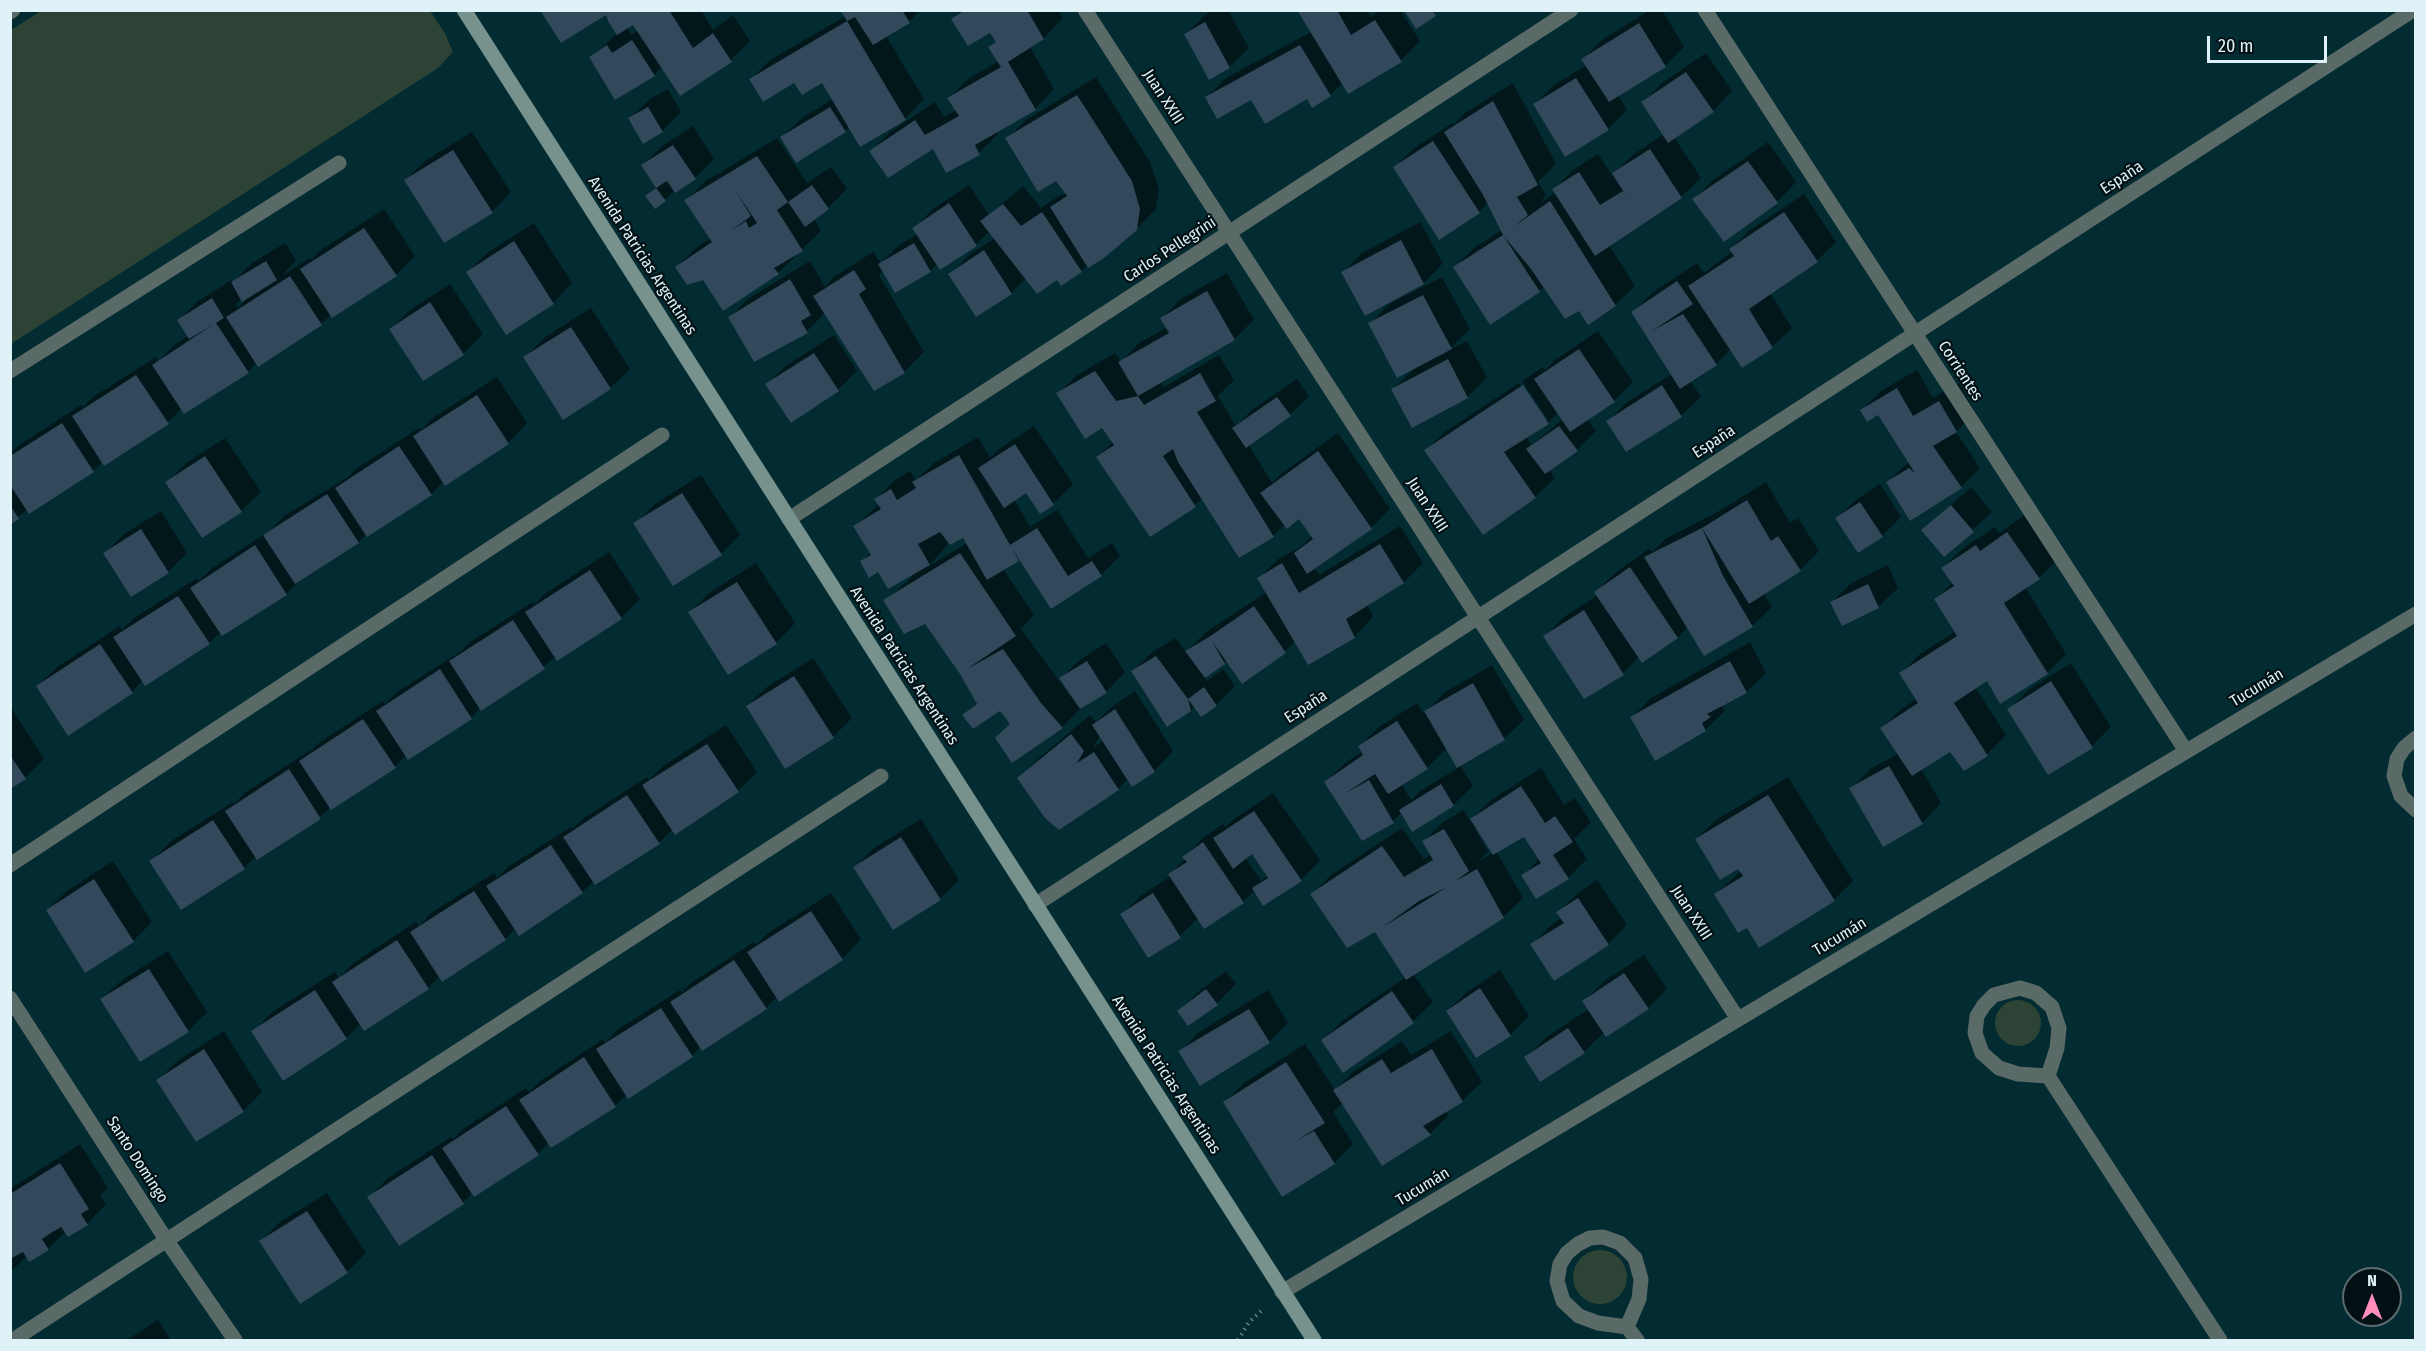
<!DOCTYPE html>
<meta charset="utf-8">
<style>
body{margin:0}
#map{position:relative;width:2426px;height:1351px;overflow:hidden;background:#022b32;font-family:"Fira Sans Condensed",sans-serif}
canvas{display:block}
.frame{position:absolute;inset:0;border:12px solid #def2f7;pointer-events:none}
.north{position:absolute;left:2342px;top:1267px;width:60px;height:60px;box-sizing:border-box;background:#031114;border:2px solid #5b6b6f;border-radius:50%;rotate:0deg;font-size:16px;font-weight:700;line-height:24px;text-align:center;color:#def2f7}
.north::after{content:'';display:block;margin:auto;width:21px;height:27px;background:#ff8ebb;clip-path:polygon(50% 0,100% 100%,50% 72%,0 100%)}
.scale{position:absolute;left:2207px;top:36px;width:120px;height:27px;box-sizing:border-box;border:3px solid #def2f7;border-top:0;padding-left:8px;font-size:18px;line-height:21px;white-space:nowrap;color:#def2f7;-webkit-text-stroke:4px #031114;paint-order:stroke}
</style>
<div id="map">
<canvas width="2426" height="1351"></canvas>
<div class="frame"></div>
<div class="north">N</div>
<div class="scale">20 m</div>
</div>
<script>
const ctx = document.querySelector('canvas').getContext('2d');
ctx.lineJoin = 'round';
function paint(path, color) { ctx.fillStyle = color; ctx.fill(path, 'evenodd'); }
const toPath = rows => new Path2D(rows.map(r => 'M' + r).join(''));
function trace(path, color, width, dash) { ctx.strokeStyle = color; ctx.lineWidth = width; ctx.lineCap = dash ? 'butt' : 'round'; ctx.setLineDash(dash || []); ctx.stroke(path); }
function drawText(font, color, halo, rows, align = 'center') {
  ctx.font = font + ' "Fira Sans Condensed",sans-serif'; ctx.lineWidth = 4.5; ctx.setLineDash([]); ctx.textBaseline = 'middle'; ctx.strokeStyle = halo; ctx.fillStyle = color; for (const [text, x, y, turn = 0] of rows) {
    ctx.save(); ctx.translate(x, y); ctx.rotate((+turn || 0) * Math.PI / 180); ctx.textAlign = isNaN(turn) ? turn : align; if (halo) ctx.strokeText(text, 0, 0); ctx.fillText(text, 0, 0); ctx.restore();
  }
}
const green = toPath([
 [41,11,430,11,445,33,453,52,438,68,11,344,11,30],
 '1995 1023a23 23 0 1 1 46 0a23 23 0 1 1-46 0Z',
 '1573 1277a27 27 0 1 1 54 0a27 27 0 1 1-54 0Z'
]);
const shadow = toPath([
 [542,10,701,10,713,30,733,15,750,41,731,60,662,67,654,75,591,57,618,33,607,12],
 [634,23,639,30,631,35,627,27],
 [842,10,920,10,909,22,886,36,924,99,905,119,850,127,845,131,782,137,802,118,833,99,822,81,751,79,770,60,846,16],
 [962,10,1058,10,1063,18,1044,38,1030,47,1054,89,1035,109,997,131,998,134,979,153,947,171,933,147,871,151,890,132,935,102,944,117,956,110,949,98,968,79,999,61,990,47,997,41,990,31,953,20],
 [1213,10,1228,10,1249,48,1229,67,1186,34,1205,15],
 [1298,10,1367,10,1371,17,1381,10,1400,10,1420,41,1401,60,1343,83,1330,95,1252,98,1207,97,1226,78,1311,32],
 [1650,10,1662,10,1684,47,1665,66,1618,95,1627,110,1608,129,1534,105,1554,85,1587,65,1583,59,1602,40],
 [1706,53,1732,91,1713,111,1674,137,1701,178,1681,197,1609,245,1635,286,1615,305,1579,308,1545,286,1539,291,1455,267,1474,248,1502,230,1489,202,1479,212,1395,167,1414,148,1453,123,1454,125,1465,113,1513,83,1556,164,1538,182,1546,195,1540,203,1556,192,1554,189,1573,170,1598,154,1620,187,1623,186,1614,173,1634,154,1664,134,1643,103,1662,83],
 [1096,77,1150,162,1159,189,1156,209,1136,229,1081,271,1058,278,1026,278,1011,293,977,315,950,275,969,255,995,238,990,231,976,244,941,268,937,264,930,271,883,270,879,275,924,352,904,372,875,389,826,312,807,331,730,317,749,298,810,261,825,287,834,277,873,252,881,263,899,245,918,234,914,228,933,209,969,185,989,215,1023,186,1041,208,1062,194,1063,196,1066,192,1057,179,1007,139,1026,120],
 [668,89,681,112,662,131,630,118,650,99],
 [693,126,714,159,695,178,675,190,665,200,647,196,657,186,643,165,662,146],
 [472,132,511,192,492,212,406,180,425,161],
 [777,138,807,183,831,167,847,189,828,208,814,219,821,231,778,273,723,308,703,278,677,267,696,248,711,238,686,200,706,181],
 [1768,142,1796,182,1777,202,1694,199,1713,180],
 [1804,194,1836,242,1817,261,1770,293,1792,328,1772,347,1742,366,1731,349,1716,364,1690,380,1701,397,1681,416,1626,450,1608,421,1627,402,1672,374,1633,312,1652,293,1697,263,1704,273,1733,251,1731,249,1750,230],
 [384,209,415,256,396,275,332,314,321,324,257,362,248,372,182,408,168,422,103,461,93,471,28,509,10,523,10,454,18,446,81,405,83,407,93,397,156,357,159,361,173,346,188,336,179,320,198,301,232,280,233,282,252,263,285,243,296,260,282,276,310,258,311,260,321,250],
 [242,298,244,301,238,308,236,304],
 [1420,222,1443,263,1424,283,1366,314,1343,273,1362,253],
 [534,223,572,283,553,303,506,333,468,272,487,253],
 [1227,273,1254,320,1234,339,1160,381,1164,387,1219,355,1234,380,1218,396,1236,426,1253,409,1297,379,1309,396,1290,415,1248,444,1272,483,1281,474,1338,433,1390,509,1371,528,1314,567,1319,575,1400,526,1423,563,1404,582,1367,604,1373,617,1354,637,1296,641,1285,651,1242,682,1227,660,1204,676,1207,681,1223,669,1235,686,1216,705,1195,706,1191,710,1133,671,1152,652,1176,638,1186,652,1206,632,1267,592,1259,578,1278,559,1302,546,1312,536,1299,517,1285,524,1273,536,1203,498,1195,505,1097,457,1113,442,1102,426,1058,394,1077,375,1115,353,1121,362,1139,343,1168,327,1162,318,1181,299],
 [1442,277,1470,329,1449,350,1467,341,1487,378,1467,397,1392,390,1414,369,1370,324,1389,304],
 [450,284,483,334,463,354,424,379,391,329,410,310],
 [591,308,630,369,610,388,525,358,544,338],
 [1598,331,1633,382,1614,401,1587,419,1596,431,1577,450,1549,470,1555,478,1535,497,1484,533,1426,450,1446,431,1519,383,1544,420,1548,420,1522,381,1543,367,1545,370,1555,360],
 [1558,412,1563,419,1532,445,1526,437,1548,423],
 [834,335,857,371,838,390,767,384,787,365],
 [1917,370,1933,398,1959,383,1975,412,1956,432,1980,468,1961,487,1888,482,1909,462,1878,413,1862,410,1881,391],
 [497,377,527,423,508,443,445,484,444,481,431,494,367,533,359,542,301,579,286,594,221,631,209,643,143,680,132,692,38,686,57,667,120,626,122,630,134,618,197,578,199,581,211,569,271,530,284,516,348,477,356,469,419,428,421,430,434,417],
 [1034,426,1073,484,1054,503,1040,512,1027,491,1014,499,1030,527,1057,510,1088,558,1112,543,1120,556,1101,575,1051,607,1020,558,1003,569,1034,615,1021,629,1071,697,1073,696,1061,678,1081,659,1106,643,1125,672,1106,692,1081,708,1062,727,1011,724,1000,709,964,715,978,702,961,673,926,622,885,601,912,577,911,574,879,570,862,562,871,552,855,526,879,504,876,499,895,480,910,471,916,480,934,463,978,437,990,458,999,449],
 [964,536,967,543,928,567,948,544],
 [225,438,261,492,241,511,203,536,167,482,186,463],
 [701,475,740,535,721,554,635,524,655,504],
 [1766,482,1790,523,1798,518,1819,551,1800,570,1763,593,1772,607,1752,626,1704,654,1688,627,1678,637,1640,656,1623,673,1585,697,1545,636,1564,617,1598,595,1596,592,1615,573,1649,549,1652,552,1665,539,1723,509],
 [1880,484,1901,517,1882,536,1837,518,1857,499],
 [1971,487,1992,512,1944,555,1923,530],
 [161,511,187,553,168,572,132,595,105,553,124,534],
 [2027,514,2058,559,2039,578,2025,587,2066,654,2047,673,1987,679,1975,687,2006,735,1987,754,1964,769,1950,750,1921,769,1941,803,1922,823,1851,789,1870,769,1899,753,1882,728,1901,709,1917,699,1901,673,1920,654,1956,631,1936,599,1953,582,1943,568,1962,549,1995,527,1999,533],
 [609,552,640,599,621,618,556,656,544,667,481,707,471,718,408,758,406,755,395,767,331,807,320,817,257,858,256,856,244,868,181,908,151,862,170,842,233,802,234,804,246,792,309,751,310,752,320,742,383,701,385,704,397,692,460,652,470,642,533,602,535,604,546,593],
 [756,563,795,623,776,643,690,612,709,593],
 [1888,565,1898,588,1878,607,1832,602,1851,583],
 [1750,642,1766,673,1746,692,1721,705,1725,711,1705,730,1632,717,1651,698],
 [813,658,852,718,833,737,747,706,767,687],
 [2071,663,2111,727,2092,746,2009,710,2028,690],
 [1492,665,1524,720,1504,739,1460,765,1473,786,1453,805,1402,812,1393,821,1362,839,1326,782,1345,763,1363,751,1360,746,1379,727,1417,703,1424,714,1445,692],
 [1447,748,1458,768,1420,791,1411,800,1402,785,1427,768],
 [1135,691,1173,751,1154,771,1128,779,1118,789,1060,828,1019,778,1038,759,1090,715,1096,722,1113,706],
 [1100,735,1104,740,1093,748],
 [1077,763,1078,764,1056,771],
 [10,706,44,759,25,778,10,787],
 [726,725,757,772,738,791,673,829,659,843,594,881,582,892,516,928,506,938,443,980,440,976,428,988,361,1023,346,1038,283,1079,253,1032,272,1012,335,972,339,978,353,963,416,922,419,926,431,913,494,873,497,878,508,867,571,827,572,829,584,818,647,777,649,780,663,766],
 [1541,768,1564,805,1575,798,1591,822,1574,839,1587,859,1568,878,1523,876,1540,858,1524,835,1496,851,1523,898,1503,917,1413,974,1433,1002,1413,1021,1343,1071,1323,1040,1342,1021,1406,977,1376,930,1312,894,1331,875,1402,828,1424,859,1432,854,1424,841,1443,822,1464,810,1470,821,1491,800],
 [1477,828,1493,853,1479,861,1488,851,1475,829],
 [1788,777,1853,881,1834,900,1747,926,1716,894,1741,871,1696,839,1716,820],
 [1273,793,1320,860,1301,880,1255,890,1243,902,1204,927,1198,918,1180,936,1122,914,1142,895,1171,876,1170,874,1186,858,1184,857,1203,838,1223,824,1225,827,1234,819],
 [1252,852,1268,875,1261,881,1245,857],
 [921,819,959,880,940,899,854,868,874,848],
 [113,861,152,922,133,941,47,910,67,891],
 [1597,880,1627,925,1608,944,1532,945,1551,925,1562,918,1558,912,1578,893],
 [831,893,861,939,842,959,779,1000,777,997,766,1008,701,1046,692,1056,627,1094,615,1106,549,1142,538,1154,473,1192,463,1203,369,1197,388,1178,451,1137,453,1139,463,1129,526,1088,529,1092,540,1081,603,1039,605,1043,617,1030,680,990,682,992,691,983,754,942,756,945,768,933],
 [168,951,207,1012,188,1031,102,999,122,980],
 [1644,955,1667,989,1648,1008,1604,1032,1584,1052,1526,1058,1545,1038,1589,1009,1584,1001,1603,982],
 [1500,970,1529,1016,1510,1035,1447,1011,1467,992],
 [1226,971,1236,984,1217,1003,1179,1011,1198,992],
 [1268,990,1288,1023,1269,1042,1180,1052,1199,1032],
 [224,1031,262,1092,243,1111,158,1080,177,1061],
 [1451,1031,1482,1082,1462,1101,1445,1111,1449,1115,1430,1134,1343,1103,1333,1112,1353,1144,1334,1163,1282,1195,1225,1102,1244,1083,1305,1044,1335,1090,1354,1071,1402,1041,1411,1055],
 [80,1144,108,1188,100,1196,106,1204,87,1224,66,1231,48,1249,27,1256,10,1272,10,1189],
 [327,1193,366,1253,347,1272,261,1241,280,1222],
 [158,1320,171,1340,127,1340]
]);
const building = toPath([
 [540,10,669,10,693,48,713,33,732,62,680,96,633,25,617,35,609,23,606,15,561,43],
 [840,10,902,10,910,23,873,45,855,17,847,21],
 [965,10,1027,10,1044,39,1008,62,1036,110,975,145,980,155,946,173,933,149,888,178,869,151,915,120,925,135,959,116,947,98,1001,67,988,47,996,42,990,33,968,46,951,19],
 [1297,10,1337,10,1351,35,1375,20,1402,62,1348,94],
 [1404,10,1432,10,1436,16,1416,29],
 [847,21,906,120,860,147,822,83,802,95,794,83,763,102,749,79],
 [1205,22,1230,68,1209,80,1184,34],
 [1639,23,1666,67,1609,102,1581,59],
 [632,40,655,76,615,100,589,57,607,45,612,53],
 [1300,45,1331,96,1312,108,1307,99,1265,124,1251,100,1217,119,1205,97],
 [1686,72,1714,112,1668,143,1641,102],
 [1576,78,1609,130,1565,157,1533,104],
 [1077,95,1132,181,1140,209,1137,230,1104,258,1088,268,1050,207,1067,196,1056,181,1038,192,1005,138],
 [1493,101,1538,185,1517,197,1528,215,1513,227,1550,201,1616,306,1588,325,1579,311,1565,319,1531,269,1503,235,1540,292,1490,325,1453,267,1503,235,1483,195,1444,132],
 [648,107,663,132,643,144,628,118],
 [830,107,846,132,796,163,780,137],
 [1433,141,1480,213,1439,240,1393,167],
 [673,145,696,179,675,193,667,181,656,188,641,165],
 [1650,149,1682,198,1595,256,1552,189,1579,172,1600,205,1623,191,1630,202,1612,173],
 [453,150,493,213,444,243,404,180],
 [757,156,788,202,777,210,803,251,774,268,779,274,723,311,703,280,687,285,675,267,712,242,684,200],
 [735,190,757,223,749,228,746,221,729,232,751,216],
 [1748,161,1778,203,1724,242,1692,199],
 [812,185,829,209,805,227,788,202],
 [656,188,666,201,655,209,645,196],
 [949,203,977,246,940,270,912,228],
 [1003,204,1021,226,1042,212,1082,272,1061,286,1057,280,1037,294,980,221],
 [1784,212,1818,262,1749,309,1773,348,1742,368,1688,286,1734,256,1729,249],
 [364,228,397,276,332,318,300,269],
 [1401,240,1424,284,1365,316,1341,272],
 [514,241,554,304,506,335,466,272],
 [914,243,931,272,895,293,878,264],
 [984,250,1012,294,976,317,948,274],
 [266,261,277,280,242,302,231,282],
 [854,270,866,289,859,294,905,373,874,391,813,296],
 [290,276,322,325,258,367,226,317],
 [790,279,811,315,801,321,808,333,754,362,728,317],
 [1677,281,1693,304,1652,331,1683,314,1717,365,1680,389,1631,312],
 [1207,291,1235,340,1138,396,1118,362,1169,333,1160,318],
 [1423,295,1452,349,1397,378,1368,323],
 [212,298,224,318,216,323,249,373,184,414,152,365,214,324,189,339,177,320],
 [430,302,464,355,423,381,389,329],
 [571,327,611,389,563,420,523,357],
 [1579,349,1615,402,1570,432,1534,379],
 [814,353,839,391,791,423,765,384],
 [1448,359,1468,398,1412,428,1391,389],
 [1095,371,1116,401,1138,396,1144,405,1200,373,1216,401,1197,412,1274,537,1239,558,1178,462,1173,449,1163,456,1196,507,1150,537,1096,457,1114,445,1102,428,1085,439,1056,393],
 [136,375,169,424,104,466,72,416],
 [1523,385,1549,424,1504,452,1536,498,1483,535,1424,450],
 [1662,385,1682,417,1626,452,1606,421],
 [1897,388,1913,416,1939,401,1957,432,1933,446,1962,488,1910,521,1886,482,1909,468,1915,473,1878,415,1867,422,1860,410],
 [477,395,509,444,445,486,413,436],
 [1277,397,1291,416,1246,448,1232,428],
 [62,423,94,472,29,514,10,485,10,456],
 [1559,426,1578,451,1545,474,1526,449],
 [1015,444,1054,505,1040,514,1026,493,1004,508,978,468],
 [399,446,432,495,367,537,335,488],
 [1318,451,1372,529,1307,574,1294,553,1313,539,1299,519,1287,529,1260,493],
 [959,455,1010,545,1037,528,1068,576,1092,561,1102,576,1051,609,1013,550,1019,561,987,580,963,538,950,545,940,532,918,544,930,565,888,589,878,572,869,578,860,561,871,555,853,526,881,509,874,499,891,489,897,500,916,488,912,482],
 [205,456,242,512,202,538,165,482],
 [682,493,722,555,673,586,633,523],
 [327,494,359,543,295,584,263,535],
 [1747,500,1771,541,1778,536,1801,571,1749,604,1702,528],
 [1860,502,1883,537,1858,553,1835,518],
 [10,505,19,519,10,525],
 [1951,505,1974,532,1944,557,1921,530],
 [1702,528,1723,576,1753,627,1704,656,1644,557],
 [141,529,169,573,131,597,103,553],
 [2007,532,2040,579,2004,603,2048,674,2000,704,1987,681,1954,703,1988,756,1964,771,1950,752,1912,776,1880,728,1918,703,1899,673,1957,636,1934,599,1954,586,1941,568,1976,545,1980,551],
 [1380,544,1404,583,1346,619,1355,638,1308,665,1257,578,1282,563,1299,593],
 [255,545,287,595,222,636,190,588],
 [960,553,1016,636,967,669,1003,649,1041,703,1063,728,1012,763,995,738,1010,724,1000,711,973,729,962,715,977,704,960,674,925,624,904,634,883,600],
 [1630,567,1678,638,1642,663,1594,592],
 [590,570,622,619,557,661,525,612],
 [737,582,777,644,728,675,688,612],
 [1868,584,1879,608,1842,626,1830,602],
 [178,596,210,644,145,686,113,637],
 [1254,606,1286,653,1242,684,1212,641,1225,664,1205,678,1185,651,1209,637],
 [1584,610,1624,675,1584,699,1543,636],
 [513,620,545,669,481,711,449,661],
 [100,644,133,693,68,736,36,686],
 [1156,656,1188,699,1191,711,1167,727,1131,671],
 [1087,661,1107,693,1080,709,1059,678],
 [1730,661,1747,693,1707,714,1711,717,1702,723,1706,731,1655,761,1630,717],
 [440,669,472,719,408,760,376,711],
 [794,676,834,738,785,769,746,706],
 [2051,681,2093,748,2048,775,2007,709],
 [1473,683,1505,740,1457,768,1424,711],
 [1204,687,1217,706,1201,717,1188,699],
 [1115,709,1155,772,1132,787,1092,725],
 [363,719,396,768,331,810,299,761],
 [1397,721,1428,769,1388,794,1375,774,1344,794,1369,780,1394,823,1362,841,1324,782,1363,755,1358,746],
 [1071,734,1084,751,1077,763,1094,752,1119,790,1059,830,1045,818,1017,778],
 [707,744,739,792,675,835,642,785],
 [10,755,26,779,10,789],
 [1889,766,1923,824,1883,847,1849,788],
 [289,769,321,819,257,860,225,811],
 [1441,784,1454,806,1412,832,1399,810],
 [1521,786,1545,823,1555,816,1573,842,1553,855,1569,879,1536,899,1521,875,1541,863,1524,837,1493,855,1470,819],
 [627,795,660,844,595,885,563,837],
 [1768,795,1835,901,1759,948,1747,928,1738,933,1714,894,1743,876,1738,869,1720,880,1695,839],
 [1254,811,1302,881,1263,906,1252,888,1268,878,1252,854,1233,869,1213,838],
 [213,820,245,869,181,910,149,861],
 [1444,829,1469,871,1454,882,1477,869,1504,918,1406,980,1375,932,1347,948,1310,894,1382,846,1404,877,1433,860,1422,841],
 [1447,887,1383,927,1419,901],
 [901,837,941,900,893,930,853,867],
 [1203,842,1244,903,1204,929,1168,874,1187,862,1182,857],
 [551,845,583,893,519,936,486,886],
 [94,879,134,942,85,973,46,910],
 [474,891,506,940,442,982,410,932],
 [1153,893,1181,938,1148,958,1120,914],
 [1578,898,1609,945,1554,981,1530,944,1564,923,1556,912],
 [811,911,843,960,779,1002,747,952],
 [397,940,429,989,364,1031,332,982],
 [734,960,767,1009,702,1051,670,1002],
 [149,969,189,1032,140,1062,100,999],
 [1624,973,1649,1009,1606,1037,1582,1001],
 [1480,988,1511,1036,1476,1058,1446,1011],
 [1206,989,1218,1005,1188,1026,1177,1011],
 [315,990,347,1039,283,1081,251,1031],
 [1392,991,1414,1023,1343,1073,1321,1040],
 [661,1008,693,1057,628,1099,596,1049],
 [1249,1009,1270,1043,1200,1086,1178,1051],
 [1568,1028,1585,1053,1540,1082,1524,1057],
 [204,1049,244,1112,196,1142,156,1080],
 [1432,1049,1463,1102,1423,1126,1431,1135,1382,1166,1333,1090,1382,1059,1391,1073],
 [584,1057,616,1107,551,1148,519,1100],
 [1286,1062,1325,1123,1294,1142,1314,1131,1335,1164,1282,1197,1223,1102],
 [506,1106,539,1155,474,1197,442,1148],
 [432,1155,464,1204,399,1246,367,1197],
 [60,1163,89,1209,81,1214,88,1225,68,1237,61,1227,51,1233,42,1239,49,1250,29,1262,23,1252,10,1259,10,1194],
 [307,1211,348,1273,300,1304,259,1241]
]);
const path = toPath([
 [1238,1340,1249,1322,1261,1311]
]);
const street = toPath([
 [1085,10,1738,1019],
 [1705,10,2186,751],
 [10,12,13,10],
 [10,371,339,163],
 [789,519,1571,10],
 [2416,738,2404,748,2397,759,2394,776,2401,796,2416,810],
 [10,865,662,435],
 [1035,905,2413,10],
 [2020,988,2036,993,2052,1007,2059,1028,2057,1048,2048,1076,2018,1074,1999,1068,1982,1053,1975,1033,1977,1016,1984,1005,1994,995,2020,988],
 [10,998,167,1241,235,1340],
 [2048,1076,2220,1340],
 [1603,1237,1620,1243,1635,1258,1641,1279,1639,1299,1627,1327,1598,1323,1579,1316,1563,1301,1557,1281,1560,1264,1567,1253,1578,1244,1590,1238,1603,1237],
 [1282,1292,2416,614],
 [1627,1327,1637,1340],
 [13,1340,881,776]
]);
const secondary = toPath([
 [464,10,1314,1340]
]);
const streetNames = [
 ["Juan XXIII",1163,97,57],
 ["España",2122,178,-33],
 ["Carlos Pellegrini",1170,250,-33],
 ["Avenida Patricias Argentinas",642,256,57],
 ["Corrientes",1960,371,57],
 ["España",1714,442,-33],
 ["Juan XXIII",1427,505,57],
 ["Avenida Patricias Argentinas",904,666,57],
 ["Tucumán",2257,688,-31],
 ["España",1306,707,-33],
 ["Juan XXIII",1691,913,57],
 ["Tucumán",1840,937,-31],
 ["Avenida Patricias Argentinas",1166,1075,57],
 ["Santo Domingo",137,1160,57],
 ["Tucumán",1423,1187,-31]
];
paint(green, '#2c4335');
paint(shadow, '#0007');
paint(building, '#31495b');
trace(path, '#64848a', 4, [1.5, 4.5]);
trace(street, '#5a6a67', 15);
trace(secondary, '#77918d', 15);
drawText('16px', '#def2f7', '#031114', streetNames);
</script>
